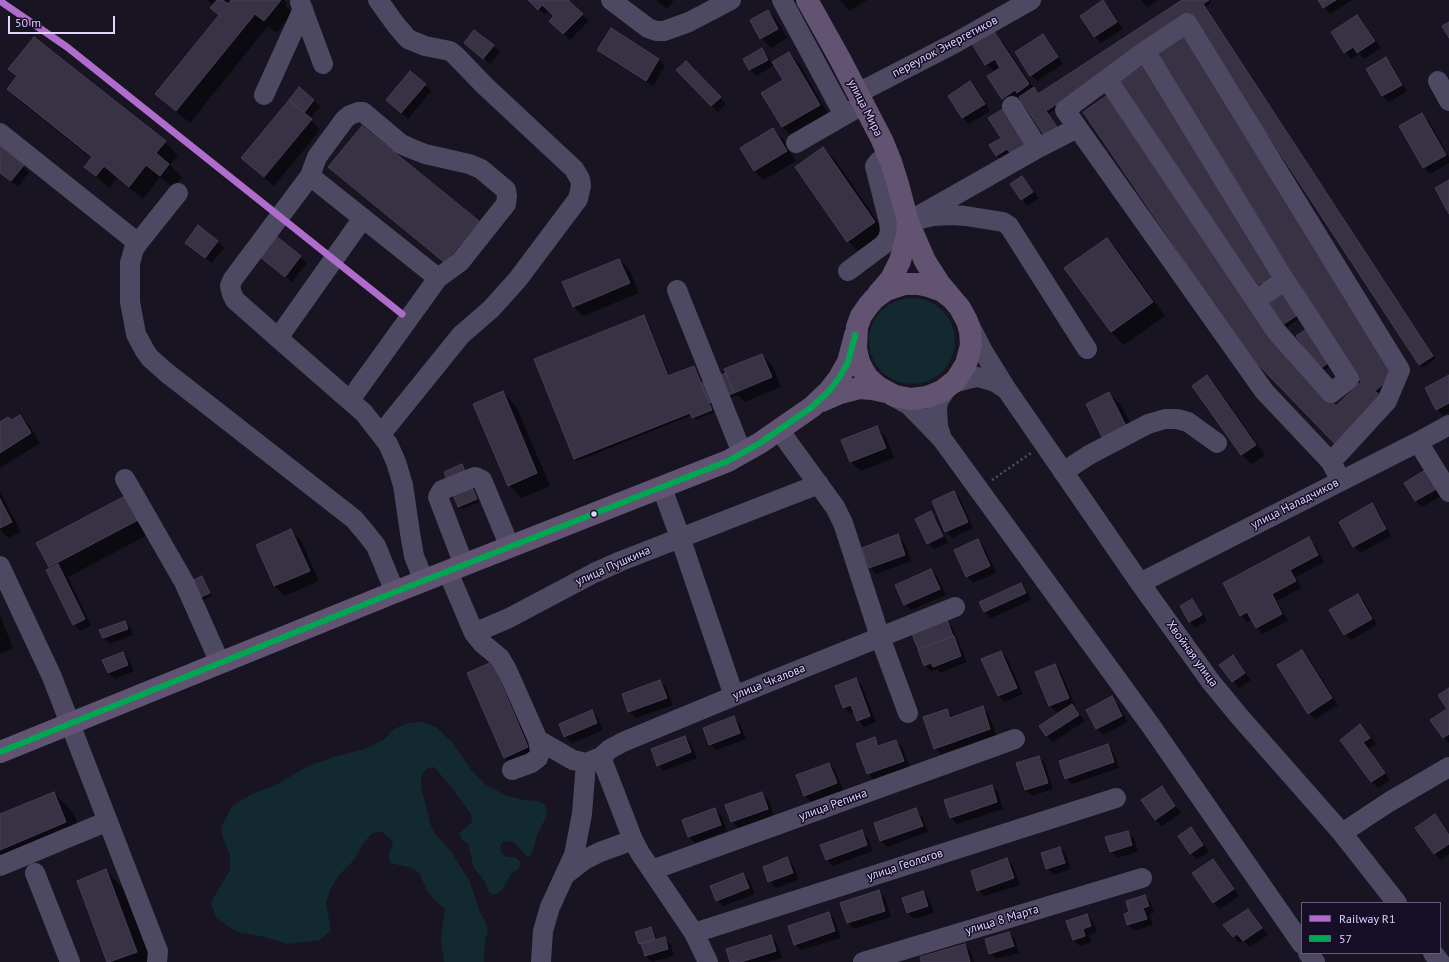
<!DOCTYPE html>
<meta charset="utf-8">
<style>
body{margin:0}
#map{position:relative;width:1449px;height:962px;overflow:hidden;background:#181421;font-family:"PT Sans",sans-serif}
canvas{display:block}
.legend{position:absolute;left:1301px;top:902px;width:140px;height:52px;box-sizing:border-box;background:#160e27;border:1px solid #665e7d;margin:0;padding:5px 7px;list-style:none;font-size:12px;color:#dfd5ff}
.legend li{display:flex;align-items:center;gap:8px;height:20px}
.legend b{width:20px;border:1px solid #665e7d}
.scale{position:absolute;left:8px;top:16px;width:107px;height:18px;box-sizing:border-box;border:2px solid #dfd5ff;border-top:0;padding-left:5px;font-size:12px;line-height:14px;white-space:nowrap;color:#dfd5ff;-webkit-text-stroke:3px #160e27;paint-order:stroke}
</style>
<div id="map">
<canvas width="1449" height="962"></canvas>
<ul class="legend">
<li><b style="height:5px;background:#b06ccc"></b>Railway R1</li>
<li><b style="height:5px;background:#00a651"></b>57</li>
</ul>
<div class="scale">50 m</div>
</div>
<script>
const ctx = document.querySelector('canvas').getContext('2d');
ctx.lineJoin = 'round';
function paint(path, color) { ctx.fillStyle = color; ctx.fill(path, 'evenodd'); }
const toPath = rows => new Path2D(rows.map(r => 'M' + r).join(''));
function trace(path, color, width, dash) { ctx.strokeStyle = color; ctx.lineWidth = width; ctx.lineCap = dash ? 'butt' : 'round'; ctx.setLineDash(dash || []); ctx.stroke(path); }
function drawText(font, color, halo, rows, align = 'center') {
  ctx.font = font + ' "PT Sans",sans-serif'; ctx.lineWidth = 3; ctx.setLineDash([]); ctx.textBaseline = 'middle'; ctx.strokeStyle = halo; ctx.fillStyle = color; for (const [text, x, y, turn = 0] of rows) {
    ctx.save(); ctx.translate(x, y); ctx.rotate((+turn || 0) * Math.PI / 180); ctx.textAlign = isNaN(turn) ? turn : align; if (halo) ctx.strokeText(text, 0, 0); ctx.fillText(text, 0, 0); ctx.restore();
  }
}
const green = toPath([
 '869 341a43 43 0 1 1 86 0a43 43 0 1 1-86 0Z',
 [423,722,437,728,452,742,472,771,485,784,505,795,524,800,539,801,545,805,547,815,537,835,533,851,528,858,514,842,503,841,500,846,502,853,507,857,515,857,520,862,519,869,512,873,502,890,496,894,491,894,488,891,486,883,474,868,468,844,462,840,459,834,472,822,471,814,448,783,434,767,428,768,424,772,421,778,421,787,430,823,435,834,451,851,462,869,470,882,479,910,486,923,488,932,485,940,484,962,444,962,441,940,445,908,435,901,426,889,420,874,412,868,390,863,389,854,393,841,381,831,371,834,363,844,354,860,339,875,330,890,326,903,331,931,320,940,287,944,265,937,237,932,216,918,211,902,230,870,230,855,223,838,221,828,232,806,250,795,274,786,308,766,337,756,365,749,384,740,394,729,408,723]
]);
const shadow = toPath([
 [207,0,284,0,287,3,285,5,293,13,277,33,268,26,190,123,169,106,156,94,220,16,212,8,213,6],
 [529,0,567,0,589,21,570,40,551,21,555,16,549,10,545,15],
 [656,0,674,0,667,9],
 [840,0,867,0,849,11],
 [1141,0,1158,0,1148,7],
 [1183,0,1210,0,1211,3,1205,7,1435,359,1422,368,1419,365,1193,19,1048,114,1059,130,1022,101,1013,108,1003,98,995,72,986,64,993,31,1002,41,1039,95],
 [1319,0,1352,0,1330,14,1323,7],
 [1103,2,1109,8,1123,29,1101,43,1095,37,1081,16],
 [768,11,778,21,787,38,771,48,761,38],
 [1357,16,1363,22,1381,48,1364,59,1359,53,1351,59,1345,52,1332,33],
 [611,30,659,60,665,66,653,86,604,56,598,49],
 [475,31,500,52,490,64,465,43],
 [1043,35,1049,42,1063,64,1037,81,1031,75],
 [762,49,768,56,772,64,789,53,799,63,829,115,792,136,782,127,784,81,775,65,756,76,750,70,744,59],
 [1386,59,1392,65,1407,91,1389,102,1382,96],
 [686,62,726,104,718,112,677,70],
 [10,69,165,142,178,155,170,165,182,177,173,188,160,177,143,199,117,178,109,188,86,167,92,159,21,102,8,89,18,77],
 [970,83,977,89,990,111,969,124,963,118,949,96],
 [425,85,431,91,408,119,394,107],
 [314,100,320,107,310,119,320,130,274,186,242,158],
 [1422,115,1429,121,1449,157,1449,163,1430,174,1424,168,1401,127],
 [363,127,479,222,492,235,459,275,343,180,330,167],
 [773,129,783,139,796,161,764,180,754,171],
 [990,145,1027,148,1010,152,999,159],
 [0,148,29,172,18,187,0,173],
 [823,148,836,161,888,236,861,254,848,241],
 [1022,177,1039,198,1028,206,1022,200,1011,185],
 [1107,239,1119,252,1165,316,1124,345,1111,332],
 [217,241,224,248,212,263,186,243],
 [261,257,300,257,307,263,292,282],
 [619,260,629,269,639,293,583,316,573,306],
 [1282,293,1299,319,1287,327,1284,324],
 [644,316,647,319,670,377,694,367,697,370,702,383,726,374,762,355,772,365,781,387,744,402,738,395,711,405,714,412,696,420,692,415,578,461,575,459],
 [1297,336,1334,363,1323,371],
 [1275,341,1337,408,1363,382,1396,378,1377,394,1340,448],
 [1207,376,1216,386,1265,455,1252,464,1242,455,1193,386],
 [1449,377,1449,412,1443,415,1437,409],
 [503,393,516,406,550,486,522,498,509,485],
 [1109,393,1122,406,1138,439,1116,450],
 [20,416,30,426,40,443,0,468,0,423,12,421],
 [876,427,886,437,894,458,861,471,851,462,843,440],
 [462,465,465,468,479,502,462,509,459,506],
 [1427,471,1443,495,1422,507,1416,501,1406,483],
 [0,491,21,532,8,538,0,530],
 [954,492,960,498,973,528,952,538,946,531],
 [125,497,151,533,68,577,91,625,80,631,74,624,52,568,38,543],
 [1372,505,1378,511,1391,536,1360,553,1354,546],
 [931,512,937,519,948,543,934,549,928,543],
 [291,531,301,540,319,581,285,596,275,586,257,545],
 [898,536,904,542,911,561,876,574,870,567],
 [1308,538,1315,545,1324,562,1296,577,1301,588,1277,601,1288,621,1263,634,1257,628,1252,619,1247,622,1241,615,1224,584],
 [978,540,984,547,996,573,973,583,967,577],
 [931,570,937,576,946,595,911,610,905,604],
 [202,577,205,580,212,596,203,600,200,597],
 [1021,584,1027,590,1031,600,991,618,985,612,980,602],
 [1357,595,1364,601,1377,625,1351,640,1344,634],
 [1192,600,1198,607,1207,621,1196,628,1190,622,1181,607],
 [0,615,13,648,0,654],
 [124,622,131,628,133,635,110,644,103,638],
 [946,622,953,628,967,662,940,673,937,669,931,672,925,665,913,634],
 [1301,651,1308,657,1338,705,1315,719,1309,713],
 [1001,652,1007,658,1023,694,1005,702,998,696,983,660],
 [123,653,129,660,134,671,115,679,108,673,103,661],
 [1232,656,1251,680,1239,688,1221,665],
 [492,663,511,683,547,766,524,776,504,757],
 [1055,666,1061,672,1075,705,1072,706,1078,712,1085,721,1053,742,1046,736,1066,708,1056,712,1050,706,1036,673],
 [856,679,862,686,876,722,864,727,858,720,854,712,850,713,844,707],
 [660,681,666,687,673,705,636,718,629,712,623,694],
 [1449,689,1449,743,1444,738,1432,720,1448,709],
 [1112,698,1118,704,1128,722,1103,735,1097,729,1087,711],
 [982,707,989,714,996,736,941,754,935,748,946,710,953,717],
 [591,711,598,718,603,730,572,743,565,737,560,725],
 [733,718,740,724,746,739,716,750,710,744],
 [1360,725,1376,744,1368,749,1390,780,1378,788,1372,782,1341,740],
 [685,737,691,743,697,758,664,771,658,765],
 [875,738,881,746,896,741,902,747,910,767,874,780,868,773],
 [1108,746,1114,752,1119,768,1072,784,1066,778],
 [1039,757,1045,763,1053,789,1032,796,1025,790,1017,764],
 [829,764,835,770,843,790,811,802,805,796,797,776],
 [991,786,998,792,1003,809,957,824,951,817],
 [1162,787,1168,794,1181,813,1162,826,1155,819],
 [54,793,73,812,85,842,0,876,0,815],
 [762,793,768,799,774,815,738,828,732,821],
 [715,809,721,815,727,831,695,843,688,836],
 [916,810,922,816,928,832,887,847,881,841],
 [1434,816,1449,834,1449,854,1441,860,1435,854,1417,828],
 [1191,828,1197,834,1209,852,1197,859,1191,853],
 [861,831,868,838,873,851,833,866,826,859],
 [1127,832,1134,838,1138,852,1117,858,1111,851],
 [1060,848,1066,854,1071,869,1053,875,1047,868],
 [787,859,793,865,799,879,776,888,769,881],
 [1007,859,1013,866,1020,885,985,896,978,890],
 [1213,860,1219,866,1239,896,1220,909,1213,902],
 [106,871,125,890,152,962,108,962],
 [743,874,750,881,755,894,723,906,716,900],
 [878,892,885,898,891,917,854,929,848,922],
 [923,892,929,899,934,913,914,919,908,913,903,899],
 [1145,896,1151,903,1154,913,1149,914,1153,925,1135,931,1128,925,1125,915,1131,913],
 [1248,910,1268,935,1250,947,1243,940,1240,943,1233,936],
 [829,913,835,920,841,938,801,950,795,944],
 [1087,915,1093,921,1097,932,1089,935,1091,942,1080,946,1074,940],
 [651,928,654,931,657,941,664,938,671,945,674,956,652,962,646,956,643,946,640,943],
 [1009,933,1015,939,1019,953,996,959,990,953],
 [771,937,777,943,782,958,767,962,731,962],
 [965,945,971,952,974,962,922,962]
]);
const building = toPath([
 [217,0,223,0,228,4,231,0,281,0,264,21,255,14,176,111,155,94,219,15,210,8,217,0],
 [528,0,568,0,583,14,563,34,549,21,554,16,542,5,538,10,528,0],
 [1103,0,1117,22,1094,37,1080,16,1103,0],
 [1182,0,1209,0,1203,4,1433,356,1419,365,1190,16,1046,111,1057,127,1044,135,1019,97,1034,87,1038,94,1182,0],
 [1318,0,1336,0,1323,8,1318,0],
 [768,10,778,29,760,39,750,20,768,10],
 [1357,15,1375,41,1357,53,1353,47,1344,53,1331,32,1357,15],
 [1449,22,1449,38,1442,26,1449,22],
 [611,28,659,59,646,81,597,50,611,28],
 [474,30,494,45,483,59,464,43,474,30],
 [993,30,1029,84,1017,93,1015,90,1002,99,987,76,1000,68,995,59,985,65,972,44,993,30],
 [1043,34,1058,57,1030,76,1015,52,1043,34],
 [1183,35,1394,375,1375,391,1383,398,1337,446,1249,355,1083,112,1109,94,1273,337,1336,406,1361,382,1157,52,1183,35],
 [34,37,166,141,156,153,169,164,160,176,146,165,129,187,104,166,96,176,84,167,92,157,7,89,17,76,8,69,34,37],
 [762,48,768,60,749,70,743,59,762,48],
 [789,52,820,105,782,127,761,93,783,80,772,62,789,52],
 [1386,57,1402,85,1382,96,1366,69,1386,57],
 [686,61,721,97,711,106,676,70,686,61],
 [1146,64,1277,277,1265,285,1262,282,1254,288,1119,83,1146,64],
 [410,71,426,84,401,113,386,100,410,71],
 [970,81,985,104,962,118,948,96,970,81],
 [299,87,314,100,304,113,289,100,299,87],
 [289,100,312,119,264,177,241,158,289,100],
 [1003,109,1025,145,1011,154,1007,149,996,156,989,145,1001,138,988,118,1003,109],
 [1422,113,1446,155,1423,168,1399,126,1422,113],
 [362,126,479,221,445,263,328,167,362,126],
 [773,128,787,151,754,171,740,148,773,128],
 [0,146,24,165,11,181,0,173,0,146],
 [823,147,875,222,847,242,795,167,823,147],
 [1022,176,1033,192,1021,200,1010,184,1022,176],
 [1449,180,1449,214,1435,188,1449,180],
 [198,225,218,241,205,258,185,243,198,225],
 [276,236,301,256,285,277,260,257,276,236],
 [1107,238,1153,302,1111,332,1064,268,1107,238],
 [619,259,630,283,573,307,562,282,619,259],
 [1282,292,1296,316,1284,324,1268,300,1282,292],
 [644,315,668,376,694,366,712,410,692,418,690,413,574,459,534,359,644,315],
 [1308,328,1332,360,1320,369,1296,336,1308,328],
 [762,354,772,377,734,393,724,369,762,354],
 [726,373,734,393,709,403,701,383,726,373],
 [1207,375,1256,445,1241,455,1192,386,1207,375],
 [1449,375,1449,403,1436,410,1425,388,1449,375],
 [503,391,537,473,508,486,473,404,503,391],
 [1109,392,1126,426,1102,437,1086,404,1109,392],
 [20,415,31,433,0,453,0,422,8,417,11,420,20,415],
 [877,426,886,448,850,462,841,440,877,426],
 [462,464,466,473,447,480,444,472,462,464],
 [1427,469,1438,488,1415,501,1404,483,1427,469],
 [466,473,477,499,458,507,447,480,466,473],
 [954,491,968,522,945,532,932,501,954,491],
 [125,496,138,520,49,567,36,543,125,496],
 [0,499,12,522,0,528,0,499],
 [1372,503,1386,529,1353,547,1339,522,1372,503],
 [931,511,943,536,927,544,915,519,931,511],
 [291,529,310,571,274,586,256,545,291,529],
 [898,534,905,555,869,568,862,548,898,534],
 [1309,537,1318,555,1290,570,1296,581,1272,594,1282,614,1256,628,1247,612,1240,616,1223,583,1309,537],
 [978,539,990,566,966,577,954,550,978,539],
 [58,564,85,619,73,625,46,570,58,564],
 [931,569,940,589,904,605,895,585,931,569],
 [202,576,210,593,199,598,191,581,202,576],
 [1021,583,1026,593,984,612,979,602,1021,583],
 [1358,594,1372,619,1344,635,1329,610,1358,594],
 [1192,599,1202,615,1189,622,1180,606,1192,599],
 [947,620,953,636,918,649,912,634,947,620],
 [125,621,128,629,103,638,99,630,125,621],
 [954,636,961,656,933,667,931,663,924,666,918,650,954,636],
 [1302,650,1332,698,1308,714,1277,665,1302,650],
 [1001,651,1017,688,998,696,981,659,1001,651],
 [123,652,128,665,108,673,102,660,123,652],
 [1233,655,1245,673,1232,682,1219,665,1233,655],
 [492,662,528,747,504,758,467,673,492,662],
 [1055,664,1069,698,1049,706,1035,672,1055,664],
 [856,678,870,716,857,721,851,705,843,708,835,686,856,678],
 [660,680,667,698,628,712,622,694,660,680],
 [1449,688,1449,734,1443,738,1430,720,1447,709,1438,695,1449,688],
 [1112,696,1122,716,1096,729,1086,710,1112,696],
 [1072,704,1079,715,1046,736,1039,726,1072,704],
 [983,706,990,729,934,749,923,717,947,709,950,718,983,706],
 [592,710,597,723,564,737,559,724,592,710],
 [734,716,740,733,709,745,703,728,734,716],
 [1360,724,1370,738,1363,742,1385,773,1371,782,1340,740,1360,724],
 [685,736,691,752,657,766,651,749,685,736],
 [875,737,878,746,896,740,904,761,867,774,856,744,875,737],
 [1108,744,1114,762,1065,779,1059,761,1108,744],
 [1039,756,1048,783,1025,790,1016,763,1039,756],
 [829,763,837,783,804,796,796,775,829,763],
 [992,785,997,802,950,818,944,800,992,785],
 [1162,786,1175,806,1155,820,1141,800,1162,786],
 [54,792,66,822,0,850,0,814,54,792],
 [762,792,768,809,731,822,725,805,762,792],
 [715,808,721,825,688,837,682,820,715,808],
 [916,808,923,826,880,841,874,823,916,808],
 [1435,814,1449,835,1449,844,1434,854,1415,828,1435,814],
 [1191,827,1203,845,1190,854,1178,836,1191,827],
 [862,830,867,845,826,860,820,845,862,830],
 [1128,831,1132,845,1110,852,1105,837,1128,831],
 [1060,847,1065,863,1046,869,1041,853,1060,847],
 [787,857,793,873,768,882,763,867,787,857],
 [1007,858,1014,878,977,891,971,871,1007,858],
 [1213,859,1234,889,1213,903,1192,873,1213,859],
 [106,869,137,952,109,962,107,962,77,881,106,869],
 [743,873,749,888,716,901,710,886,743,873],
 [879,890,885,911,847,923,840,903,879,890],
 [923,891,928,906,907,913,902,898,923,891],
 [1145,895,1149,906,1143,908,1147,919,1127,925,1124,914,1129,912,1126,901,1145,895],
 [1248,909,1262,928,1243,941,1237,934,1233,937,1223,925,1248,909],
 [829,912,835,931,794,945,788,926,829,912],
 [1087,914,1091,926,1083,929,1085,936,1073,940,1066,921,1087,914],
 [651,927,655,939,639,944,635,932,651,927],
 [1009,932,1014,946,989,954,985,939,1009,932],
 [771,935,776,951,741,962,730,962,726,949,771,935],
 [665,937,668,949,645,956,641,944,665,937],
 [965,944,970,962,921,962,920,957,965,944]
]);
const path = toPath([
 [992,480,1031,453]
]);
const minor = toPath([
 [378,0,396,25,408,39,425,46,450,51,455,55,485,86,574,169,580,179,581,186,578,199,518,279,491,309,461,335,381,434],
 [611,0,648,28,656,31,664,31,689,22,731,0],
 [782,0,844,115],
 [300,2,323,64],
 [1107,79,1145,51],
 [1438,81,1449,101],
 [858,93,955,43,1031,0],
 [264,95,303,9],
 [1012,106,1038,148],
 [0,133,138,243,178,193],
 [796,143,855,109],
 [310,176,438,278],
 [920,215,1038,148,1077,128],
 [908,222,933,216,952,215,966,216,1003,222,1009,226,1087,349],
 [138,243,134,249,130,263,130,302,136,334,145,351,150,358,167,373,354,519,365,532,376,546,395,592],
 [848,271,883,245,888,239,890,231,889,222,875,166,879,161,888,155],
 [677,290,742,453],
 [1256,300,1285,280],
 [969,324,984,353,1007,390,1140,583,1211,682,1239,716,1342,833,1397,903],
 [278,338,363,218],
 [953,383,971,378,978,377,995,382,1007,390],
 [891,395,909,405,942,439,1151,726,1302,944],
 [350,400,438,278,460,262,506,204,507,196,506,190,481,169,469,164,425,154,410,148,401,144,363,112,358,112,350,115,345,119,317,157,310,176,233,279,230,286,232,294,235,300,278,338,364,413,388,444,396,462,403,485,410,533,414,556,424,581],
 [779,430,835,507,843,523,880,637,908,713],
 [942,439,938,427,937,409,938,401,947,388],
 [1418,442,1449,492],
 [1331,462,1264,391,1065,110,1107,79,1276,331,1331,393,1349,379,1285,280,1145,51,1187,23,1400,370,1387,401,1331,462,1341,481],
 [1063,472,1089,455,1148,424,1165,419,1177,419,1188,422,1217,443],
 [125,479,184,582,220,663],
 [662,488,680,537,734,696],
 [464,565,438,497,442,490,475,477,482,480,510,547],
 [0,566,52,677,158,951,157,962],
 [448,572,474,633,482,643,500,658,507,670,538,740,573,760,586,763],
 [1140,583,1418,442,1449,425],
 [474,633,509,618,594,573,621,561,819,484],
 [601,757,633,840,640,853,694,933,708,962],
 [586,763,601,757,610,749,623,742,734,696,955,607],
 [512,770,531,763,538,758,540,751,538,740],
 [1342,833,1389,802,1449,767],
 [0,866,108,821],
 [652,870,1015,739],
 [35,873,70,962],
 [566,874,584,860,600,852,633,840],
 [694,933,1116,798],
 [1308,953,1315,962],
 [1433,953,1440,962],
 [541,962,543,931,550,907,574,855,582,814,586,763],
 [863,962,1142,878]
]);
const major = toPath([
 [807,0,840,59,882,140,891,162,898,184,908,222,925,261,939,283,960,308,967,321,970,331,971,345,966,364,956,380,942,391,927,397,911,399,895,396,878,387,868,378,863,370,859,362,856,349,857,327,861,316,868,306,874,299,886,290,904,284,919,284,928,286,942,291,950,297],
 [878,294,891,279,900,261,907,235,908,222],
 [822,401,840,393,859,388,872,389,886,392],
 [0,752,395,592,728,461,760,443,812,407,829,391,839,378,848,362,855,335]
]);
const bus1 = toPath([
 [0,752,395,592,728,461,760,443,812,407,829,391,839,378,848,362,855,335]
]);
const rail1 = toPath([
 [0,1,67,47,402,314]
]);
const markers = [
 [594,514,3.5,"#dfd5ff"]
];
const streetNames = [
 ["переулок Энергетиков",945,47,-28],
 ["улица Мира",865,108,63],
 ["улица Наладчиков",1295,504,-27],
 ["улица Пушкина",613,566,-24],
 ["Хвойная улица",1192,654,54],
 ["улица Чкалова",769,682,-22],
 ["улица Репина",833,805,-20],
 ["улица Геологов",905,865,-18],
 ["улица 8 Марта",1002,920,-17]
];
paint(green, '#122a2f');
paint(shadow, '#0007');
paint(building, '#383244');
trace(building, '#463f55', 1);
trace(path, '#485362', 2.5, [2, 3]);
trace(minor, '#4e4962', 20);
trace(major, '#635373', 22);
trace(bus1, '#00a651', 6);
trace(rail1, '#b06ccc', 7);
for (const [x, y, r, color] of markers) { const dot = new Path2D(); dot.arc(x, y, r, 0, 2 * Math.PI); ctx.fillStyle = color; ctx.fill(dot); trace(dot, '#160e27', 1.5); }
drawText('12px', '#dfd5ff', '#160e27', streetNames);
</script>
